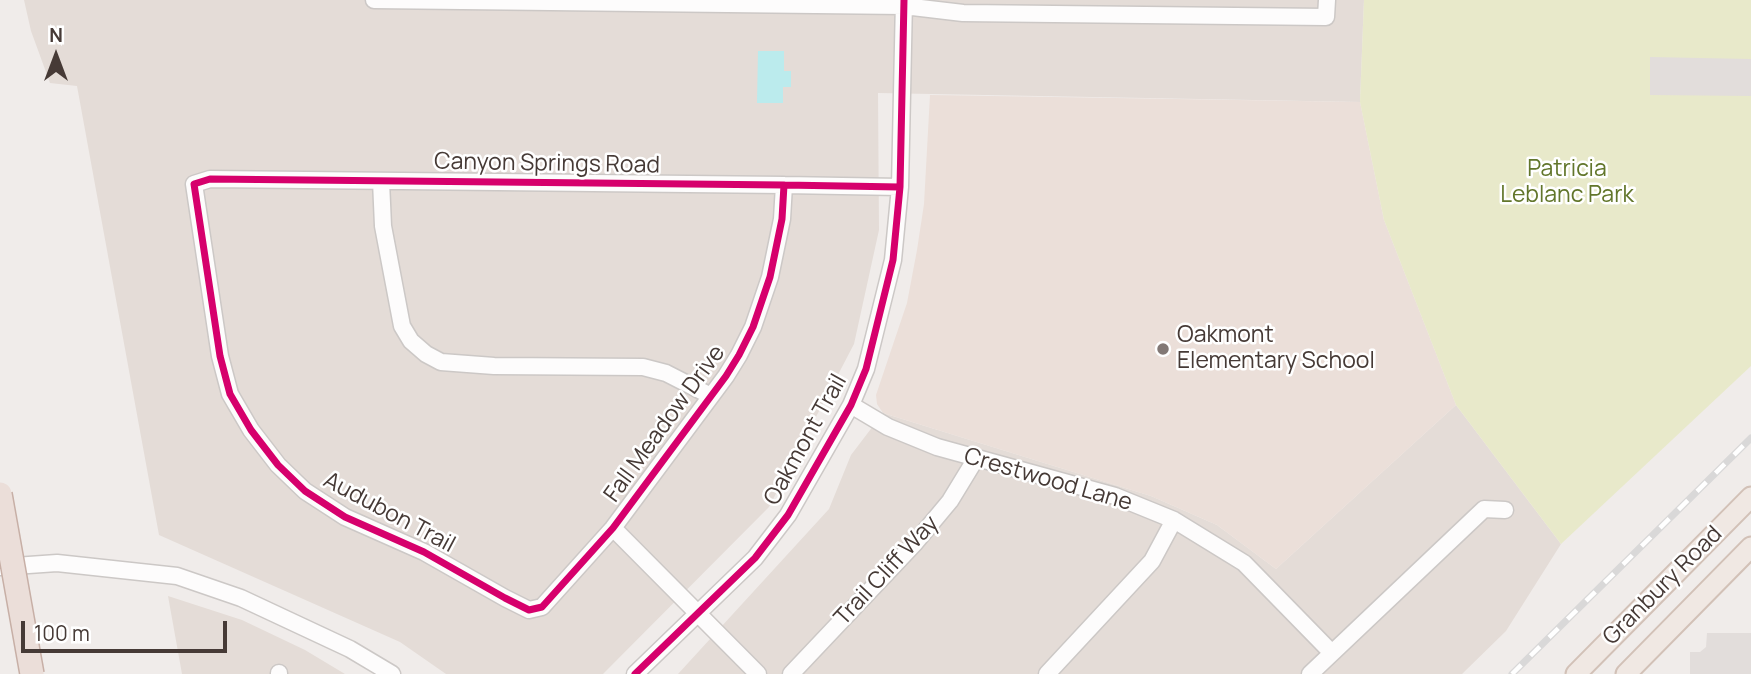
<!DOCTYPE html>
<style>
body{margin:0}
#map{position:relative;width:1751px;height:674px;overflow:hidden;background:#f0ecea;font-family:Manrope,sans-serif}
canvas{display:block}
.north{position:absolute;left:21px;top:21px;width:70px;height:70px;-webkit-text-stroke:5px #fff;paint-order:stroke;rotate:0deg;font-size:19px;font-weight:700;line-height:28px;text-align:center;color:#463a36}
.north::after{content:'';display:block;margin:auto;width:24px;height:32px;background:#463a36;clip-path:polygon(50% 0,100% 100%,50% 72%,0 100%)}
.scale{position:absolute;left:21px;top:621px;width:206px;height:32px;box-sizing:border-box;border:4px solid #463a36;border-top:0;padding-left:9px;font-size:21px;line-height:24px;white-space:nowrap;color:#463a36;-webkit-text-stroke:5px #fff;paint-order:stroke}
</style>
<div id="map">
<canvas width="1751" height="674"></canvas>
<div class="north">N</div>
<div class="scale">100 m</div>
</div>
<script>
const ctx = document.querySelector('canvas').getContext('2d');
ctx.lineJoin = 'round';
function paint(path, color) { ctx.fillStyle = color; ctx.fill(path, 'evenodd'); }
const toPath = rows => new Path2D(rows.map(r => 'M' + r).join(''));
function trace(path, color, width, dash) { ctx.strokeStyle = color; ctx.lineWidth = width; ctx.lineCap = dash ? 'butt' : 'round'; ctx.setLineDash(dash || []); ctx.stroke(path); }
function drawText(font, color, halo, rows, align = 'center') {
  ctx.font = font + ' Manrope,sans-serif'; ctx.lineWidth = 5; ctx.setLineDash([]); ctx.textBaseline = 'middle'; ctx.strokeStyle = halo; ctx.fillStyle = color; for (const [text, x, y, turn = 0] of rows) {
    ctx.save(); ctx.translate(x, y); ctx.rotate((+turn || 0) * Math.PI / 180); ctx.textAlign = isNaN(turn) ? turn : align; if (halo) ctx.strokeText(text, 0, 0); ctx.fillText(text, 0, 0); ctx.restore();
  }
}
const residential = toPath([
 [24,0,1364,0,1360,102,878,93,879,230,854,344,769,507,603,674,446,674,400,642,159,535,77,86,50,83,31,31],
 [1456,405,1561,544,1506,631,1462,674,678,674,829,509,851,455,883,413,1151,496,1217,525,1276,569],
 [168,596,242,620,305,650,345,674,182,674]
]);
const education = toPath([
 [930,95,1360,102,1384,220,1456,405,1276,569,1217,525,1151,496,883,413,877,404,876,395,907,303,917,250,924,204]
]);
const green = toPath([
 [1364,0,1751,0,1751,366,1561,544,1456,405,1384,220,1360,102]
]);
const parking = toPath([
 [1650,57,1751,59,1751,96,1650,95],
 [1707,633,1751,633,1751,674,1690,674,1690,652,1700,652,1706,647]
]);
const water = toPath([
 [758,51,784,51,784,71,791,71,791,87,783,87,783,103,757,103]
]);
const minor = toPath([
 [374,0,904,6,963,13,1326,17,1327,0],
 [381,181,383,226,402,326,411,341,426,354,441,362,494,366,643,367,666,373,711,396],
 [784,185,782,219,770,277,753,327,739,355,726,376,613,528,542,607,529,610,505,598,424,552,345,517,305,491,278,465,251,430,230,394,220,356,194,184,210,179,784,185,900,187],
 [851,405,888,427,937,447,1115,496,1174,520,1244,563,1331,652],
 [613,528,758,674],
 [0,567,57,563,177,576,241,598,350,649,392,674],
 [279,673,279,674],
 [635,674,755,558,788,515,851,405,866,369,893,260,900,187,904,0],
 [791,674,915,543,950,501,975,460],
 [1047,674,1152,561,1174,520],
 [1310,674,1484,509,1505,510]
]);
const major = toPath([
 [1576,674,1751,497],
 [1626,674,1751,547]
]);
const rail = toPath([
 [1512,674,1751,438]
]);
const highwayBridge = toPath([
 [0,494,32,674]
]);
const cycleway = toPath([
 [784,185,782,219,770,277,753,327,739,355,726,376,613,528,542,607,529,610,505,598,424,552,345,517,305,491,278,465,251,430,230,394,220,356,194,184,210,179,784,185,900,187],
 [635,674,755,558,788,515,851,405,866,369,893,260,900,187,904,0]
]);
const markers = [
 [1163,349,7,"#827875"]
];
const streetNames = [
 ["Canyon Springs Road",547,164,1],
 ["Fall Meadow Drive",665,424,-54],
 ["Oakmont Trail",806,440,-61],
 ["Crestwood Lane",1048,480,16],
 ["Audubon Trail",389,513,28],
 ["Trail Cliff Way",887,571,-47],
 ["Granbury Road",1663,586,-45]
];
const parkNames = [
 ["Patricia",1567,170],
 ["Leblanc Park",1567,196]
];
const poiNames = [
 ["Oakmont",1177,336],
 ["Elementary School",1177,362]
];
paint(residential, '#e4dcd7');
paint(education, '#ebdfd9');
paint(green, '#e8e9ca');
paint(parking, '#e2dddb');
paint(water, '#bbebed');
trace(minor, '#ccc8c6', 19);
trace(major, '#d2c1b7', 23);
trace(minor, '#fdfcfc', 16);
trace(major, '#f0e8e3', 19);
trace(rail, '#d9d8d8', 7);
trace(rail, '#fff', 4.5, [13]);
trace(highwayBridge, '#c7afa6', 26, []);
trace(highwayBridge, '#ebded9', 23);
trace(cycleway, '#d6006c', 7);
for (const [x, y, r, color] of markers) { const dot = new Path2D(); dot.arc(x, y, r, 0, 2 * Math.PI); ctx.fillStyle = color; ctx.fill(dot); trace(dot, '#fff', 2.5); }
drawText('23px', '#463a36', '#fff', streetNames);
drawText('23px', '#62762b', '#fff', parkNames);
drawText('23px', '#463a36', '#fff', poiNames, 'left');
</script>
